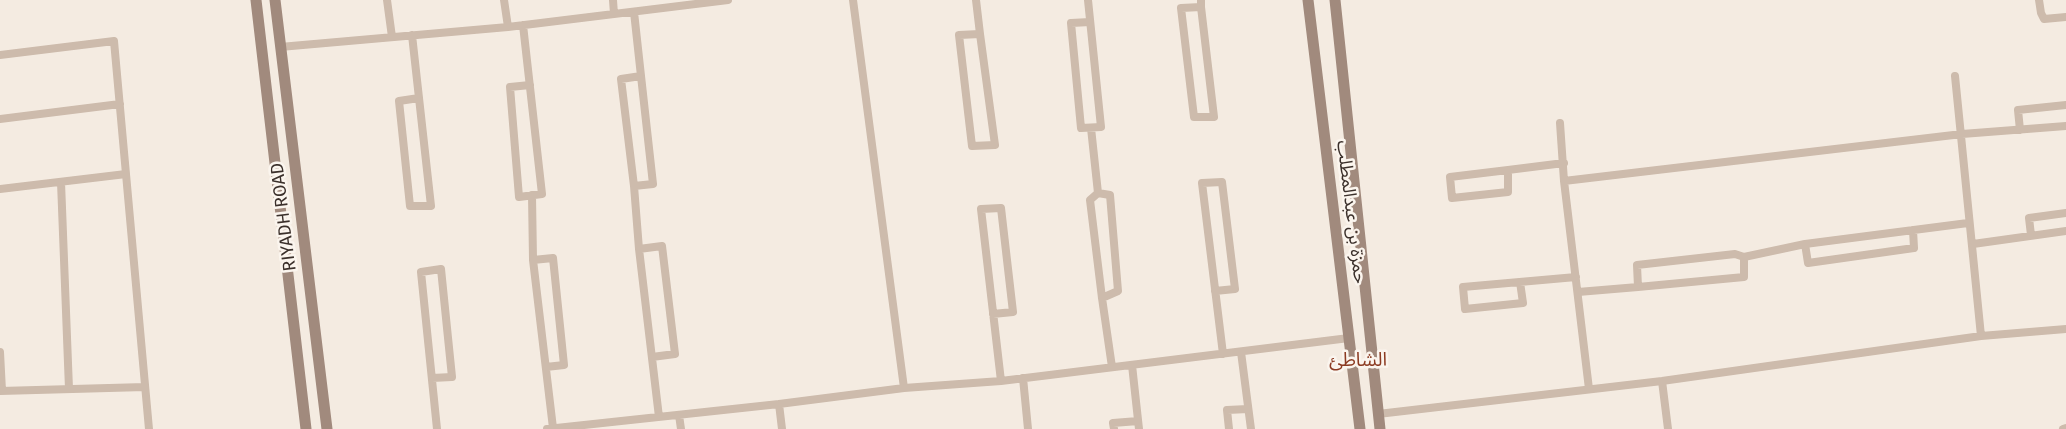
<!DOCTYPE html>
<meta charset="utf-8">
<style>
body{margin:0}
canvas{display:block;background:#f4ebe1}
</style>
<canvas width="2066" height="429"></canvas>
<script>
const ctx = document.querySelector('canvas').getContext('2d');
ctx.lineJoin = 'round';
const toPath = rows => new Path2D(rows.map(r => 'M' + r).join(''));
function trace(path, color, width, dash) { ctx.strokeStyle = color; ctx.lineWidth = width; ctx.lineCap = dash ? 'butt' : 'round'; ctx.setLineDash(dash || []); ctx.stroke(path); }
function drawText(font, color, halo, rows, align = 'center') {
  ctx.font = font + ' "Fira Sans","Noto Sans Arabic",sans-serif'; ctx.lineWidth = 5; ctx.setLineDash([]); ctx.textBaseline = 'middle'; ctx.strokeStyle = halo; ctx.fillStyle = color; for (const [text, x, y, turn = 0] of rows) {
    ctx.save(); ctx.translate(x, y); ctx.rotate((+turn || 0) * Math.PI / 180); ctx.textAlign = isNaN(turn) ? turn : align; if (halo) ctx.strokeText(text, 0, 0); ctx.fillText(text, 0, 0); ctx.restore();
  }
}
const street = toPath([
 [387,0,392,37],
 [504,0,508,27],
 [613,0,614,14],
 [853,0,904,388,1001,381,1349,338],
 [976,0,980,34,995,145,972,146,959,35,980,34],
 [1088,0,1101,127,1081,128,1071,23,1090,22],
 [1201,0,1201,7,1214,117,1194,117,1181,8,1201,7],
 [2039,0,2041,13,2044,19,2066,17],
 [634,12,641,76,653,184,634,186,621,79,641,76],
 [523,25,542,194,519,197,510,87,530,85],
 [412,35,431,206,410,206,399,101,419,98],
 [280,47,508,27,728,0],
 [0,55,114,41,149,429],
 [1955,76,1981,336],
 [0,119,120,104],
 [1560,123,1564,181,1589,389],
 [1091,128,1098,193],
 [2020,130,2018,110,2066,105],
 [1508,170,1508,192,1452,198,1450,177,1508,170,1564,163],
 [1564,181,1962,134,2066,126],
 [61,182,69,389],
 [634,186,639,249],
 [0,189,126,174],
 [532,195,533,260],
 [1913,230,1914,248,1808,263,1805,244,1968,223],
 [2031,235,2029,218,2066,213],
 [1973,244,2066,231],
 [1744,257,1805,244],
 [1520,282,1523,303,1465,309,1463,287,1576,277],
 [1215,291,1235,289,1222,182,1202,183,1223,354],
 [1578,292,1638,287,1744,277,1744,257,1735,254,1637,265,1638,287],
 [1102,298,1118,291,1110,195,1098,193,1090,200,1102,298,1112,367],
 [993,314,1013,312,1001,208,981,209,1001,381],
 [0,352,2,391],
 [1241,352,1251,429],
 [652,357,675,354,662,246,639,249,659,417],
 [1132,365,1139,429],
 [546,367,564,365,553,258,533,260,553,428],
 [432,378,452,377,441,269,421,272,437,429],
 [1023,378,1028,429],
 [1662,381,1668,429],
 [0,391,145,387],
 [779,404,904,388],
 [1378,414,1662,381,1981,336,2066,329],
 [679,415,681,429],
 [547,429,779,404,782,429],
 [1114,429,1113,423,1138,421],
 [1229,429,1227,410,1248,409],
 [2063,429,2066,428]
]);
const secondary = toPath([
 [256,0,306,429],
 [275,0,327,429],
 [1308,0,1360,429],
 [1335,0,1380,429]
]);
const streetNames = [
 ["حمزة بن عبدالمطلب",1351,212,83],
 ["RIYADH ROAD",284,217,-97]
];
const neighbourhoodNames = [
 ["الشاطئ",1358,361]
];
trace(street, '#cdbbac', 8);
trace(secondary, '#a18a7d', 11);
drawText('18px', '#3b302b', '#fbf5ee', streetNames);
drawText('19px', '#8c3b22', '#fbf5ee', neighbourhoodNames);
</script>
